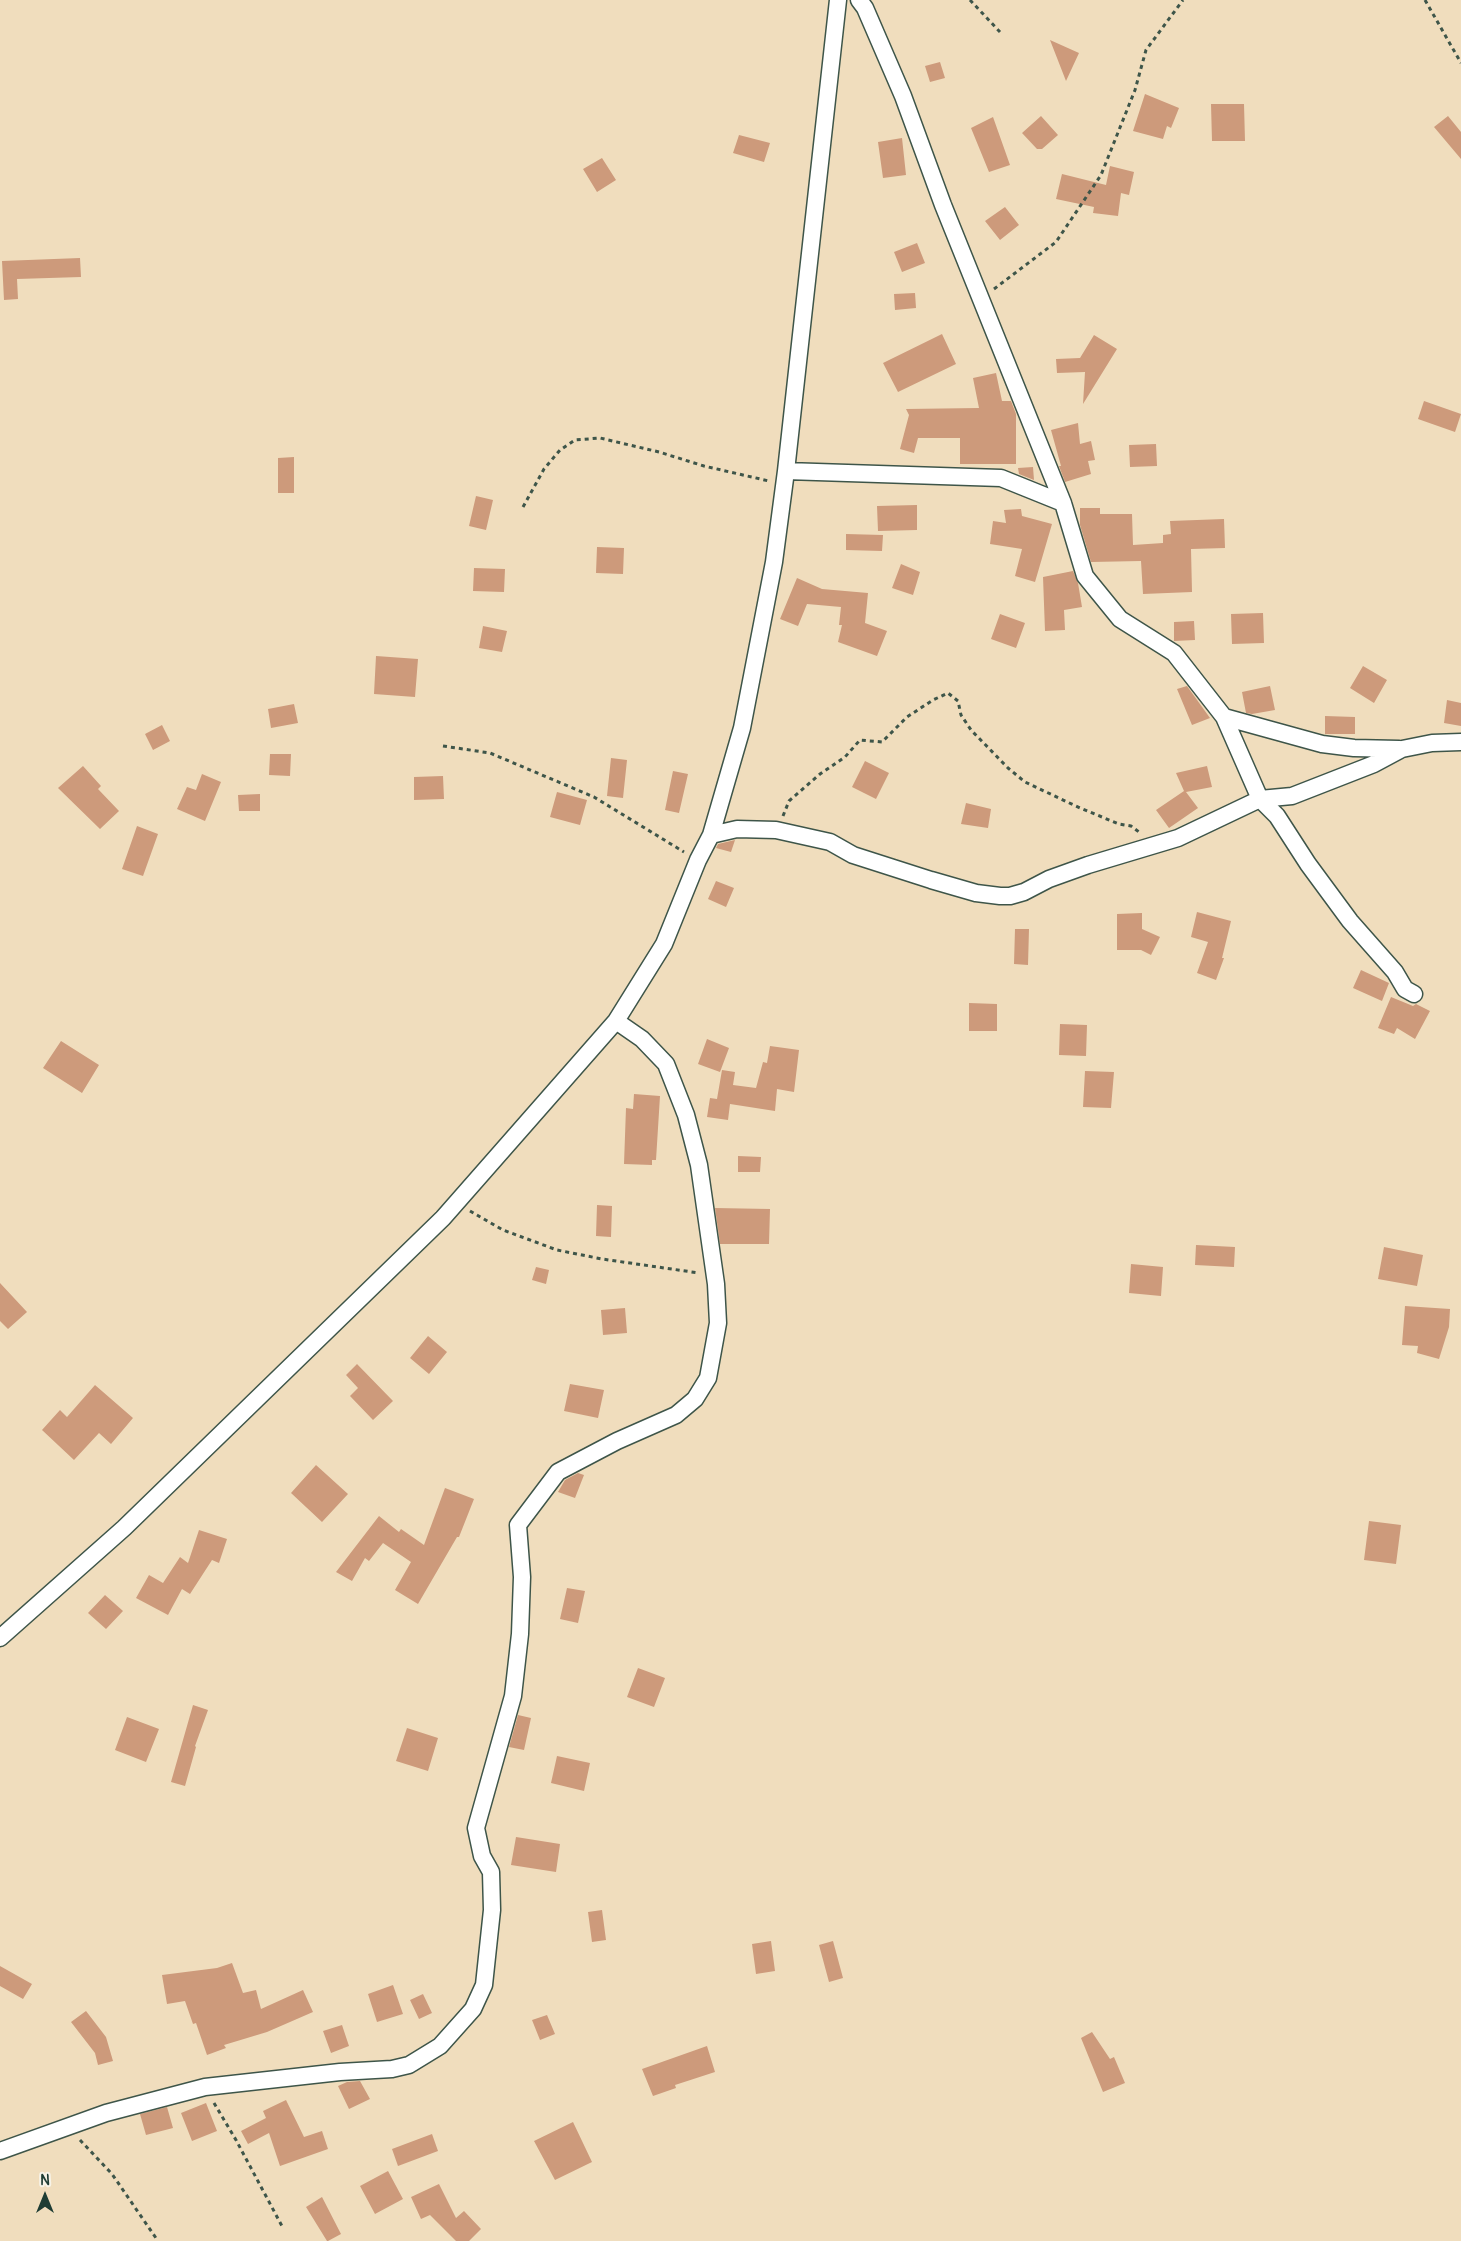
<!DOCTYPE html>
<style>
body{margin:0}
#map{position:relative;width:1461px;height:2241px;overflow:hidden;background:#f0ddbd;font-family:Pangolin,sans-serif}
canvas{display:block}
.north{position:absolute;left:20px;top:2171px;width:50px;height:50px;-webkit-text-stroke:4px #f7f3e8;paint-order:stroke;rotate:0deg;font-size:14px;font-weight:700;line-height:20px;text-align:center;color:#1f3d34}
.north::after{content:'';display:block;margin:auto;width:18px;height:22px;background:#1f3d34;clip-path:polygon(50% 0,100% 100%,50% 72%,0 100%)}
</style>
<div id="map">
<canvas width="1461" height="2241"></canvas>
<div class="north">N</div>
</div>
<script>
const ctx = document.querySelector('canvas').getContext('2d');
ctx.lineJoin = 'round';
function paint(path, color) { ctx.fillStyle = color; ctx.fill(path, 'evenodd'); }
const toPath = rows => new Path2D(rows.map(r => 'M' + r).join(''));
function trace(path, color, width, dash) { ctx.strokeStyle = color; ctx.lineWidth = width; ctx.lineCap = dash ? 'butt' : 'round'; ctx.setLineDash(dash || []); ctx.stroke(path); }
const building = toPath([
 [1050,40,1079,53,1066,81],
 [940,62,945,78,930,82,925,66],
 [1145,94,1179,108,1171,128,1167,126,1163,139,1133,131],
 [1211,104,1244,104,1245,141,1212,141],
 [1041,116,1058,135,1042,149,1037,149,1022,133],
 [1448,116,1461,132,1461,159,1434,127],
 [993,117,1010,165,989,172,971,128],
 [739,135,770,143,764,162,733,153],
 [902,138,906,175,883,178,878,142],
 [602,158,616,180,597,192,583,169],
 [1110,166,1134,172,1129,195,1121,193,1118,216,1093,213,1094,207,1056,199,1062,174,1106,185],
 [1005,207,1019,225,1000,240,985,221],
 [917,243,925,263,902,272,894,252],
 [80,258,81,277,17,279,18,299,4,300,2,261],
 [915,293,916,308,895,310,894,294],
 [942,334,956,364,898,392,883,363],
 [1094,335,1117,349,1083,404,1085,372,1057,373,1056,359,1080,358],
 [996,373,1002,401,1011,401,1016,414,1016,464,960,464,960,438,918,438,914,453,900,449,909,415,906,409,979,408,973,378],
 [1424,401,1461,414,1455,432,1418,419],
 [1078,423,1080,444,1091,441,1095,460,1088,461,1091,474,1065,482,1059,466,1061,466,1051,430],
 [1156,444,1157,466,1130,467,1129,445],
 [294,457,294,493,278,493,278,458],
 [1033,467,1034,480,1019,474,1018,468],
 [476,496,493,500,486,530,469,526],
 [917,505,917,530,878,531,877,506],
 [1080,508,1100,508,1100,514,1132,514,1133,545,1163,543,1163,535,1171,534,1170,521,1224,519,1225,548,1191,549,1192,592,1143,594,1141,561,1091,562,1080,525],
 [1021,509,1022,516,1052,524,1035,582,1015,576,1022,549,990,544,993,521,1006,523,1004,510],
 [846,534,883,535,882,551,846,550],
 [597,547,624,548,623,574,596,573],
 [901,564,920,572,913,595,892,588],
 [474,568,505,569,504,592,473,591],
 [1073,571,1078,583,1082,607,1064,610,1065,630,1045,631,1043,577],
 [797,578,822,589,868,593,865,623,887,631,877,656,838,642,842,625,839,625,841,607,807,604,798,626,780,619],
 [1263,613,1264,643,1232,644,1231,614],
 [1000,614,1025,623,1016,648,991,639],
 [1194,621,1195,640,1174,641,1174,622],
 [483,626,507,631,502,652,479,648],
 [376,656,418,659,415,697,374,694],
 [1363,666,1387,680,1374,703,1350,688],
 [1187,686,1210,718,1192,725,1177,689],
 [1270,686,1275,710,1252,714,1246,713,1242,692],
 [1447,700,1461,703,1461,726,1444,723],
 [294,704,298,723,271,728,268,709],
 [1325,716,1355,717,1355,734,1325,734],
 [162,725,170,741,153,750,145,734],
 [270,754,291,754,290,776,269,775],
 [611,758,627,760,623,798,607,796],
 [865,761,889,773,876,799,852,787],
 [83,766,101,786,98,789,119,811,100,829,58,788],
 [1207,766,1212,787,1186,792,1198,808,1169,828,1156,810,1184,791,1176,773],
 [673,771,688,774,679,813,665,810],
 [202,774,221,782,205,821,177,809,187,787,196,790],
 [443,776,444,799,414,800,414,777],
 [557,792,587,800,580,825,550,817],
 [260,794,260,811,239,811,238,795],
 [966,803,991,809,988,828,961,824],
 [137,826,158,834,143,876,122,869],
 [735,840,731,852,716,848,718,844],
 [716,881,734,888,726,907,708,899],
 [1197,912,1231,921,1222,958,1224,958,1216,980,1197,973,1208,942,1191,937],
 [1142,913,1142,929,1160,937,1151,955,1141,950,1117,950,1117,914],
 [1015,929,1029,929,1028,965,1014,964],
 [1361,970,1389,983,1382,1001,1353,988],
 [1391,997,1413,1006,1416,1004,1430,1011,1415,1039,1397,1028,1394,1034,1378,1028],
 [969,1003,997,1004,997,1031,969,1031],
 [1060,1024,1087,1025,1086,1056,1059,1055],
 [707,1039,729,1048,720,1072,698,1064],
 [61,1041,99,1065,82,1093,43,1068],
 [770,1046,799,1050,794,1092,777,1089,775,1111,730,1104,728,1120,707,1117,710,1098,717,1099,722,1070,735,1072,733,1085,756,1088,763,1062,767,1063],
 [1085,1071,1114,1072,1111,1108,1083,1107],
 [634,1094,660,1096,656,1160,652,1160,652,1165,624,1164,626,1108,633,1109],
 [738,1156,761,1157,760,1172,738,1172],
 [597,1205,612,1206,611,1237,596,1236],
 [715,1208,770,1209,769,1244,720,1244],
 [1196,1245,1235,1247,1234,1267,1195,1265],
 [1384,1247,1423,1255,1417,1286,1378,1279],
 [1131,1264,1163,1267,1161,1296,1129,1293],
 [536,1267,549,1270,546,1284,532,1280],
 [0,1283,27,1312,8,1329,0,1321],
 [1405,1306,1450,1309,1449,1327,1439,1359,1417,1353,1418,1346,1402,1345],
 [625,1308,627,1333,603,1335,601,1310],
 [428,1336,447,1352,429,1374,410,1358],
 [357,1364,393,1401,373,1420,350,1396,358,1388,346,1375],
 [570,1384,604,1390,598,1418,564,1411],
 [95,1385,133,1418,111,1444,99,1433,74,1460,42,1430,60,1410,67,1417],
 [316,1465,348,1494,322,1522,291,1493],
 [578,1473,584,1475,575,1498,558,1492,565,1480],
 [445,1488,474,1499,459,1537,457,1537,418,1604,395,1590,411,1562,383,1543,369,1561,365,1558,352,1581,336,1572,379,1516,399,1532,401,1529,424,1545],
 [1369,1521,1401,1525,1396,1564,1364,1560],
 [199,1530,227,1539,219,1563,212,1560,190,1594,182,1589,168,1615,136,1598,149,1575,163,1583,180,1557,188,1563],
 [567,1588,585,1591,578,1623,560,1619],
 [105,1595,123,1611,106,1629,88,1613],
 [638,1668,665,1678,654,1707,627,1697],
 [193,1705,208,1710,195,1746,196,1747,185,1786,171,1782],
 [518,1715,531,1718,524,1750,509,1747],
 [127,1717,159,1729,146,1762,115,1750],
 [407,1728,438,1738,428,1771,396,1761],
 [557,1756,590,1763,584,1791,551,1783],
 [516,1837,560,1844,556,1872,511,1865],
 [602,1910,606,1940,592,1942,588,1912],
 [771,1941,775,1971,756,1974,752,1944],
 [833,1941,843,1978,829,1982,819,1945],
 [232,1963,243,1993,256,1990,261,2009,303,1990,313,2012,267,2032,224,2045,226,2048,207,2055,196,2023,193,2024,185,2001,167,2004,162,1975,217,1968],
 [0,1966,32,1984,23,1999,0,1986],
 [393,1985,403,2014,377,2022,368,1994],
 [423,1994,432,2013,419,2019,410,2000],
 [86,2011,106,2037,113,2061,98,2065,95,2053,71,2022],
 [547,2015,555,2034,540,2040,532,2020],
 [342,2025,349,2046,331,2053,323,2031],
 [1092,2032,1110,2059,1114,2057,1125,2083,1103,2092,1081,2038],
 [707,2046,715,2072,675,2085,676,2088,653,2096,642,2069],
 [360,2081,370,2099,349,2109,338,2086,347,2082],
 [286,2100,304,2137,322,2131,328,2149,280,2166,269,2133,248,2144,241,2131,266,2118,263,2111],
 [206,2103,217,2131,192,2141,181,2113],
 [167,2107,173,2128,146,2135,140,2114],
 [573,2122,592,2162,555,2180,534,2141],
 [432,2134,438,2151,398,2166,392,2149],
 [388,2171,403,2199,375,2214,360,2186],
 [439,2184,456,2218,464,2211,481,2229,469,2241,456,2241,430,2215,421,2219,411,2197],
 [322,2197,341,2234,328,2241,327,2241,306,2207]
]);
const path = toPath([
 [970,0,1000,32],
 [1425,0,1461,63],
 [994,289,1056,242,1101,175,1135,90,1146,50,1183,0],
 [523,507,544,469,560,450,575,440,600,438,659,452,704,466,769,481],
 [443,746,490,753,594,797,684,852],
 [783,816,789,801,820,774,845,757,860,740,882,742,907,717,933,700,948,693,958,701,961,715,971,730,1008,768,1025,782,1080,808,1119,824,1131,826,1139,832],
 [470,1211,503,1230,557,1250,602,1259,699,1273],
 [214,2103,236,2140,283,2228],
 [80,2140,112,2174,158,2241]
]);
const street = toPath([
 [859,0,865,8,903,96,943,205,1063,503,1085,576,1120,619,1174,653,1224,717],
 [786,471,1001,478,1063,503],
 [1399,749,1354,748,1322,744,1224,717,1260,799,1277,816,1308,864,1350,921,1395,972,1405,989,1414,994],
 [711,835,737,829,776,830,830,842,853,855,931,880,976,893,1000,896,1010,896,1024,892,1049,879,1088,865,1178,838,1260,799,1292,796,1374,764,1402,749,1432,743,1461,742],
 [0,1638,124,1528,443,1218,616,1021,664,944,698,860,711,835,742,728,774,562,786,471,838,0],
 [0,2151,106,2113,205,2087,340,2072,392,2069,409,2065,440,2046,473,2009,484,1985,492,1910,491,1872,482,1856,476,1828,513,1696,520,1634,522,1577,518,1525,558,1472,617,1441,676,1415,695,1399,708,1378,718,1323,716,1284,699,1165,686,1115,666,1064,642,1039,616,1021]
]);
paint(building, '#cd9a7b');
trace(street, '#3e5549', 19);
trace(path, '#3e5549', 3, [4, 4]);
trace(street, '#fff', 16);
</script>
